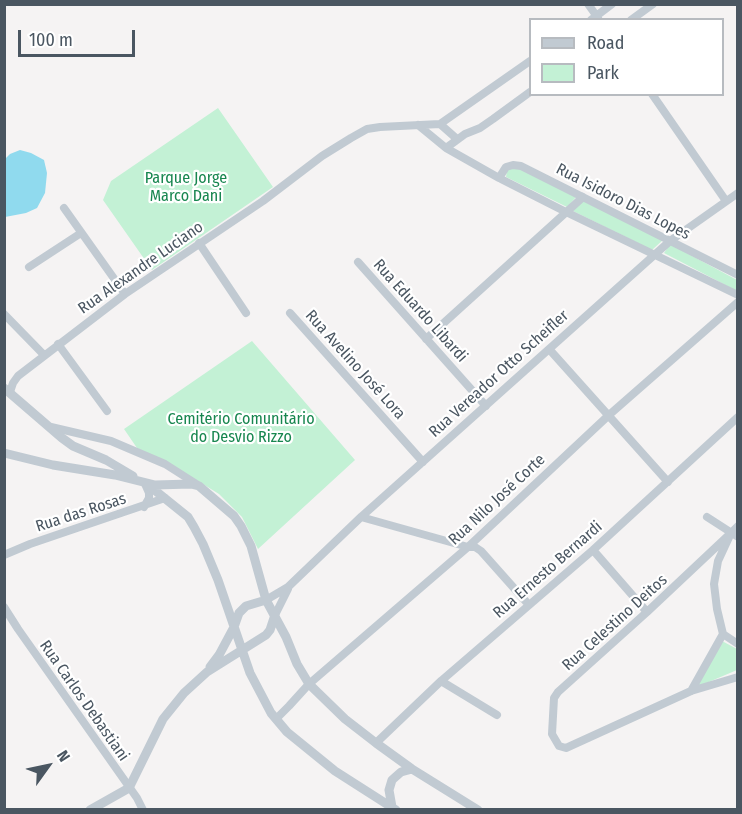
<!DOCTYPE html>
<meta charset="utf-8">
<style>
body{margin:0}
#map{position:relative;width:742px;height:814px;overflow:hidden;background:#f5f3f3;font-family:"Fira Sans Condensed",sans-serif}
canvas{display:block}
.frame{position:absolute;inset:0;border:6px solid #4a5661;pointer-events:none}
.legend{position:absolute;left:529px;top:18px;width:195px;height:78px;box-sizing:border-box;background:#fff;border:2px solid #b7bbc0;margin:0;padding:8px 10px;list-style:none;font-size:18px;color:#4a5661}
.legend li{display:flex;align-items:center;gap:12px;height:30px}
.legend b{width:30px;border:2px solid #b7bbc0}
.north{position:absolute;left:18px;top:736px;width:60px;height:60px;-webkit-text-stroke:4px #fff;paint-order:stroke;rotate:57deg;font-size:16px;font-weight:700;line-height:24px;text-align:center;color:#4a5661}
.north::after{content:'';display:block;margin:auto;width:21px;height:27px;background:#4a5661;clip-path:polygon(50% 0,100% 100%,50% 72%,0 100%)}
.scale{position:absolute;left:18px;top:30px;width:117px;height:27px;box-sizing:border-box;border:3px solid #4a5661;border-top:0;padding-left:8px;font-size:18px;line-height:21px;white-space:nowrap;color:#4a5661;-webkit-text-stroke:4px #fff;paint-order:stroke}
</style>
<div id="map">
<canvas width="742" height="814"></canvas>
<div class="frame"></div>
<ul class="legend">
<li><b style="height:8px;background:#c1cad2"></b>Road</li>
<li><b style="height:16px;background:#c3f1d5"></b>Park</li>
</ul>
<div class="north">N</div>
<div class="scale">100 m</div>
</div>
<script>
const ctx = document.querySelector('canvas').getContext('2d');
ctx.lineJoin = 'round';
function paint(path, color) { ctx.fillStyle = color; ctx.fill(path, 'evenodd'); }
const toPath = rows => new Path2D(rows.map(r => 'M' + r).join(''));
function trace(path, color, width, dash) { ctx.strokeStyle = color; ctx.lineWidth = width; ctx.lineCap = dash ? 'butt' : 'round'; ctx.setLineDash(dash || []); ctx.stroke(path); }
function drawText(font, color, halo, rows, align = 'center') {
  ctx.font = font + ' "Fira Sans Condensed",sans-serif'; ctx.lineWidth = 4.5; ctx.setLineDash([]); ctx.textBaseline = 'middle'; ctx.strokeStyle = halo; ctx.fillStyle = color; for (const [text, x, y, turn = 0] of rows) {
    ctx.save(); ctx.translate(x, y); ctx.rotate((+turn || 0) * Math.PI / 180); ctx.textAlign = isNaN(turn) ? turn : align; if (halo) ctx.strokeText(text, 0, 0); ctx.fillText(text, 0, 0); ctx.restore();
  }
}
const green = toPath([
 [218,108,273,187,152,270,103,200,111,181],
 [513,166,577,196,567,207,506,177,507,171],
 [584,200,664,239,652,250,573,211],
 [670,244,737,280,737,291,664,253],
 [252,341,355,460,258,549,242,517,219,494,198,481,137,448,124,429],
 [722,641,737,649,737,670,697,687]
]);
const water = toPath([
 [20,150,31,153,44,160,47,173,45,193,37,208,26,213,5,217,5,159,10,154]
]);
const minor = toPath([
 [588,4,598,18],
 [591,20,612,4],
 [631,20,653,4],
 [530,92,493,119,480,128,465,134,446,148,499,178,566,212,738,295],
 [652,94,726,201],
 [440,124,530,61],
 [418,125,446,148],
 [499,178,506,167,513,165,521,166,738,275],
 [64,208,125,294],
 [199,243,246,313],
 [358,262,486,406],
 [29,267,81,233],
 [290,313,423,462],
 [4,314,44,355],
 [426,339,583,197],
 [58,344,107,411],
 [549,349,668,482],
 [10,392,13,383,18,376,125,294,263,201,322,156,351,138,367,129,380,127,440,124,457,139],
 [51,427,111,441,165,464,198,485],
 [144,507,149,498,149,493,145,484],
 [361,517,468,547,475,547,481,551,529,605],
 [707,517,738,537],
 [731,533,647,612,558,692,554,698,552,734,559,746,566,748,691,691,738,677],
 [593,550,647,612],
 [4,555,30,544,165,498],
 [266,600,288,587,361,517,670,241,738,193],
 [4,607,18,629,137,798,143,810],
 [275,615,288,589],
 [723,634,738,644],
 [441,681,497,715],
 [691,691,723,634,717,609,714,584,718,561,731,533,738,526],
 [276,719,289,706,309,684,468,547,609,415,738,302],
 [376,743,441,681,593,550,738,417]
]);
const tertiary = toPath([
 [4,388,62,438,73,446,106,460,133,476],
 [4,453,53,465,115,475,155,485,191,484,199,486,234,516,241,526,251,546,266,600,286,637,297,664,309,684,345,719,376,743,412,769,478,810],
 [147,484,188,517,194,527,203,544,218,580,250,673,271,713,287,732,335,771,396,810],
 [210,667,219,655,234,627,239,613,246,606,266,600],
 [392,807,389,790,392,780,401,772,412,769],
 [90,810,129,788,163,719,184,693,207,672,266,635,270,630,275,615]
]);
const parkNames = [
 ["Parque Jorge",186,179],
 ["Marco Dani",186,197],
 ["Cemitério Comunitário",241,420],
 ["do Desvio Rizzo",241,438]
];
const streetNames = [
 ["Rua Isidoro Dias Lopes",623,202,27],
 ["Rua Alexandre Luciano",141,268,-35],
 ["Rua Eduardo Libardi",420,311,48],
 ["Rua Avelino José Lora",355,365,48],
 ["Rua Vereador Otto Scheifler",499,374,-42],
 ["Rua Nilo José Corte",497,500,-43],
 ["Rua das Rosas",81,513,-18],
 ["Rua Ernesto Bernardi",548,570,-41],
 ["Rua Celestino Deitos",615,623,-42],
 ["Rua Carlos Debastiani",84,701,55]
];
paint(green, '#c3f1d5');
paint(water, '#90daee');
trace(minor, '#c1cad2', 8);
trace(tertiary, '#c1cad2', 9);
drawText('16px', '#17864f', '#fff', parkNames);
drawText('16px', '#4a5661', '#fff', streetNames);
</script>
